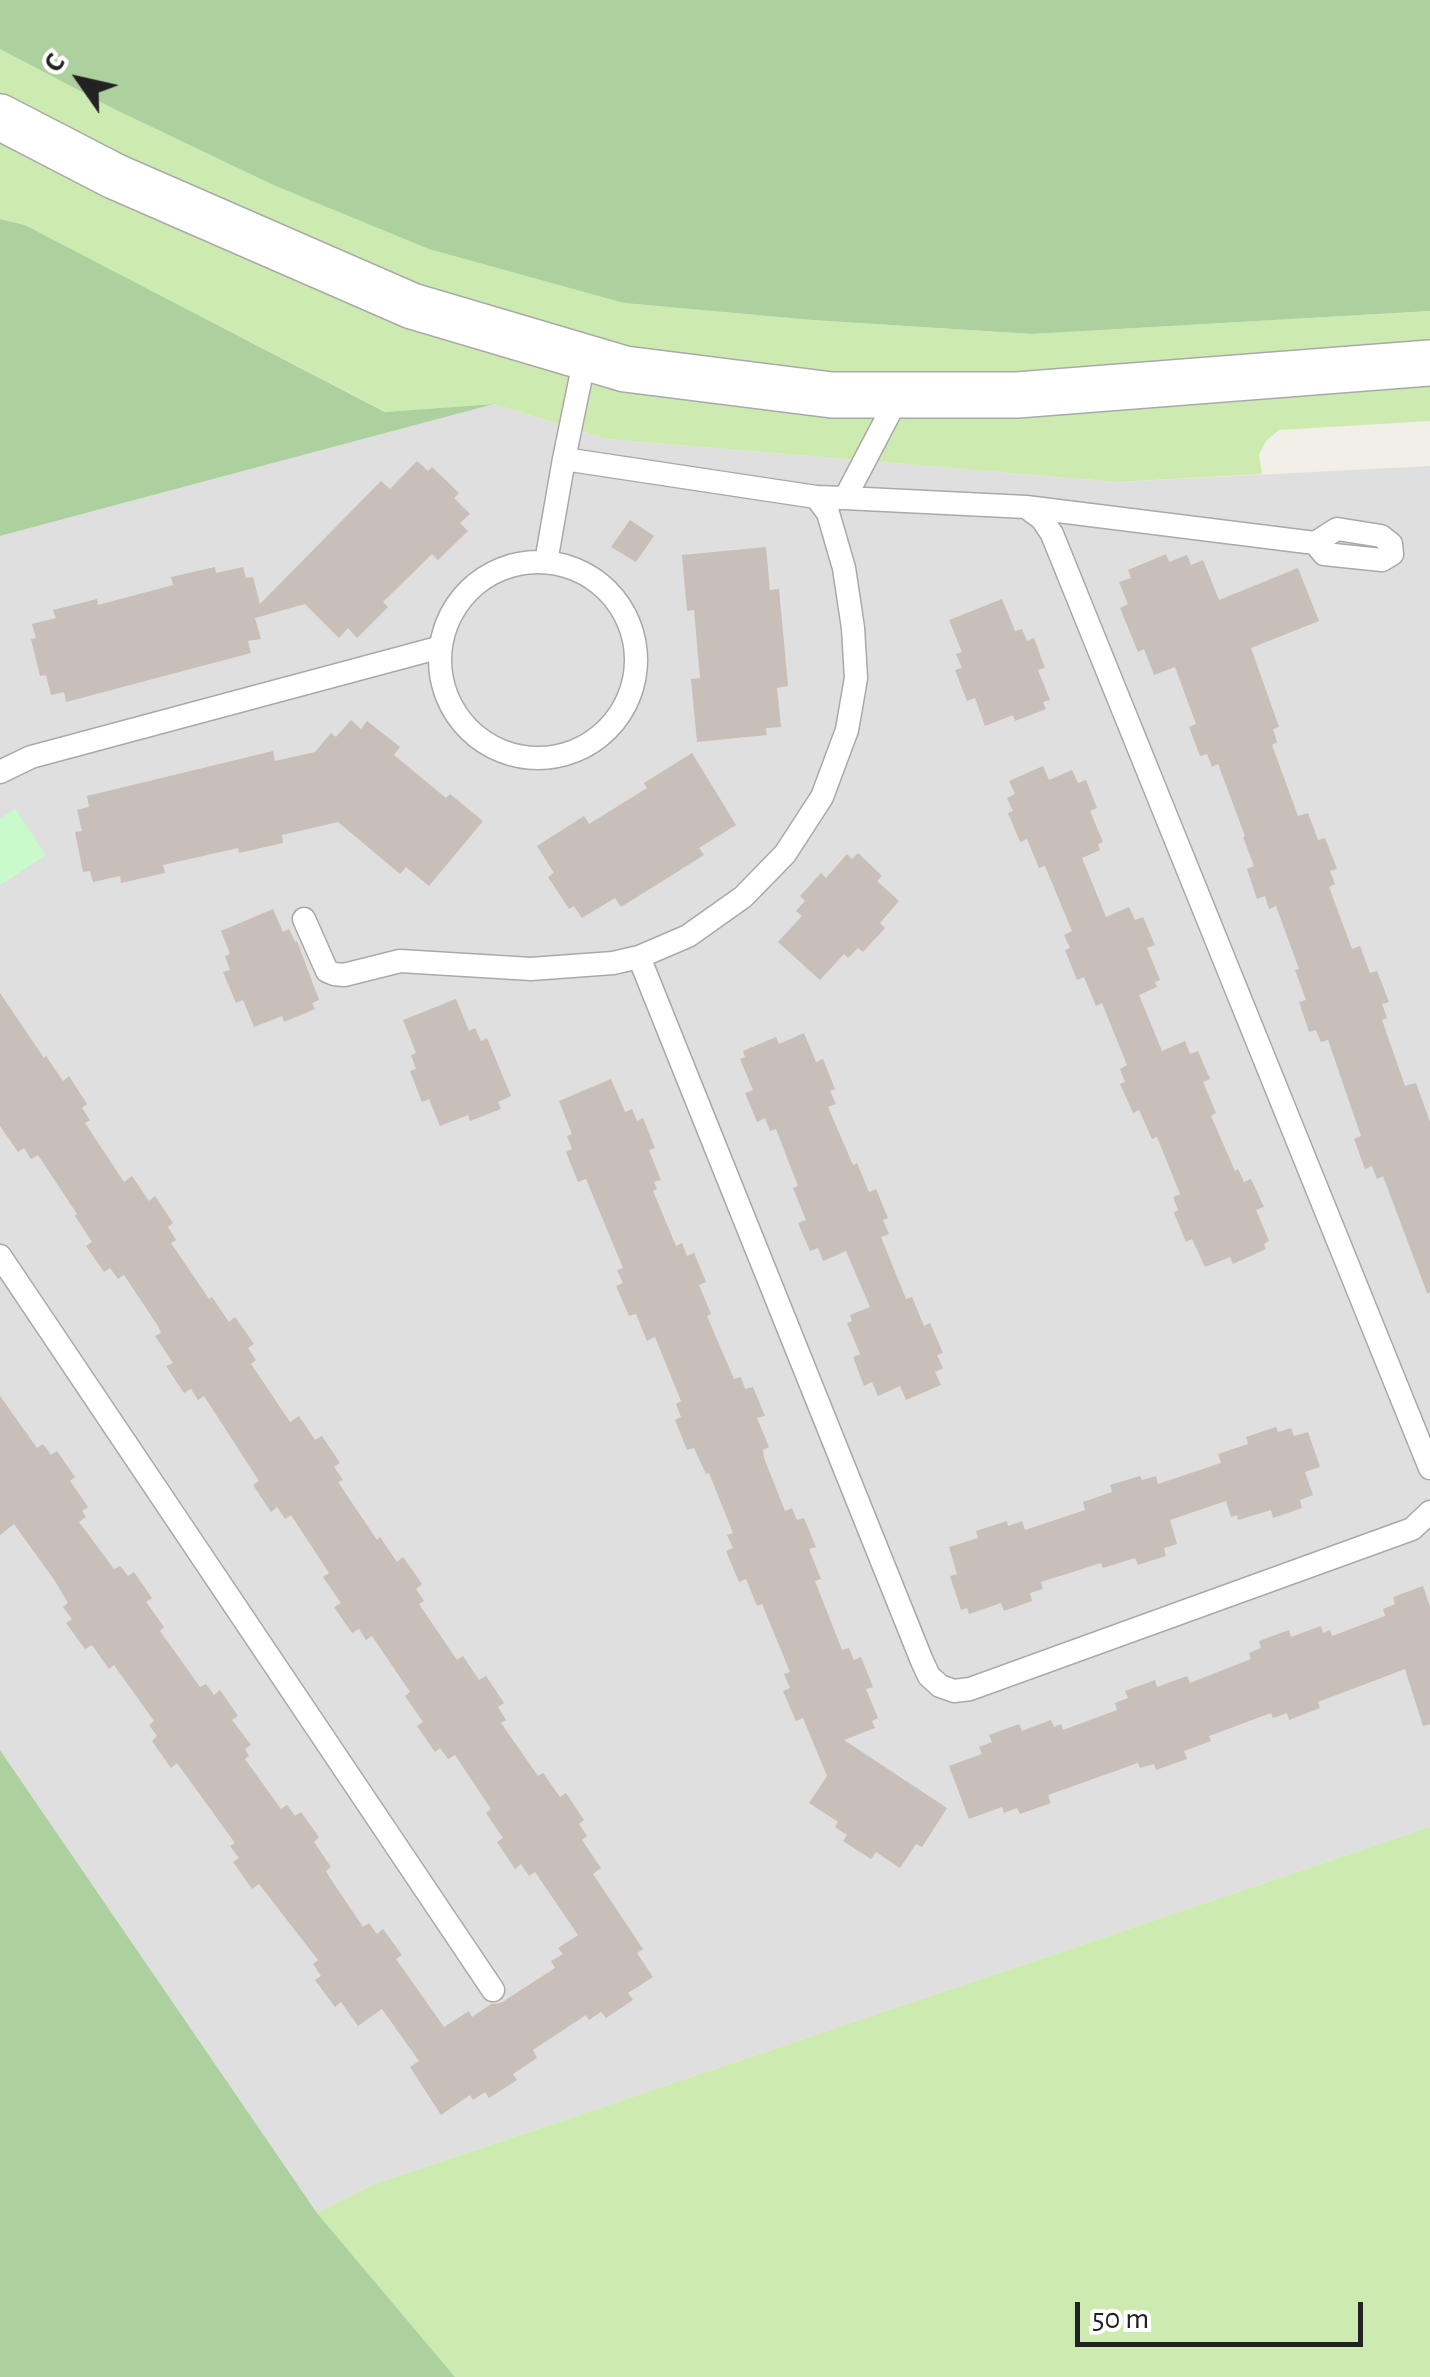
<!DOCTYPE html>
<meta charset="utf-8">
<style>
body{margin:0}
#map{position:relative;width:1430px;height:2377px;overflow:hidden;background:#f2efe9;font-family:"Alegreya Sans",sans-serif}
canvas{display:block}
.north{position:absolute;left:30px;top:30px;width:100px;height:100px;-webkit-text-stroke:8px #fff;paint-order:stroke;rotate:304deg;font-size:28px;font-weight:700;line-height:40px;text-align:center;color:#222}
.north::after{content:'';display:block;margin:auto;width:35px;height:45px;background:#222;clip-path:polygon(50% 0,100% 100%,50% 72%,0 100%)}
.scale{position:absolute;left:1075px;top:2302px;width:288px;height:45px;box-sizing:border-box;border:5px solid #222;border-top:0;padding-left:12px;font-size:30px;line-height:35px;white-space:nowrap;color:#222;-webkit-text-stroke:8px #fff;paint-order:stroke}
</style>
<div id="map">
<canvas width="1430" height="2377"></canvas>
<div class="north">С</div>
<div class="scale">50 m</div>
</div>
<script>
const ctx = document.querySelector('canvas').getContext('2d');
ctx.lineJoin = 'round';
function paint(path, color) { ctx.fillStyle = color; ctx.fill(path, 'evenodd'); }
const toPath = rows => new Path2D(rows.map(r => 'M' + r).join(''));
function trace(path, color, width, dash) { ctx.strokeStyle = color; ctx.lineWidth = width; ctx.lineCap = dash ? 'butt' : 'round'; ctx.setLineDash(dash || []); ctx.stroke(path); }
const residential = toPath([
 [494,404,607,439,1118,482,1430,466,1430,1827,372,2185,317,2213,0,1750,0,536]
]);
const grass = toPath([
 [0,49,112,108,271,184,624,303,812,320,1032,334,1430,311,1430,421,1279,430,1266,441,1259,455,1262,474,1118,482,607,439,494,404,386,412,25,225,0,219],
 [1430,1827,1430,2377,455,2377,317,2213,372,2185]
]);
const forest = toPath([
 [0,0,1430,0,1430,311,1032,334,812,320,624,303,429,249,271,184,112,108,0,49],
 [0,219,25,225,385,412,494,404,0,536],
 [0,1750,317,2213,455,2377,0,2377]
]);
const park = toPath([
 [15,809,46,855,0,885,0,819]
]);
const building = toPath([
 [417,461,428,471,432,467,459,493,454,498,470,514,460,523,468,531,438,560,432,554,383,602,388,607,357,638,348,628,339,638,305,604,255,618,261,639,248,641,251,653,66,702,64,692,51,695,46,675,40,676,31,639,36,638,32,624,56,618,53,610,97,599,98,605,173,585,171,577,215,567,216,573,243,567,246,578,253,577,260,604,381,481,390,489],
 [630,520,654,536,636,562,611,547],
 [766,547,770,590,779,589,788,686,777,688,781,727,766,728,767,735,697,742,691,679,700,678,694,610,687,611,682,555],
 [1166,554,1169,562,1187,555,1191,565,1203,560,1219,600,1298,568,1319,621,1251,648,1279,727,1273,729,1277,742,1272,745,1298,816,1308,813,1318,840,1325,838,1337,869,1330,871,1335,884,1329,887,1352,949,1360,946,1370,973,1377,971,1389,1002,1382,1004,1387,1018,1382,1020,1405,1086,1416,1083,1430,1122,1430,1293,1427,1293,1383,1176,1377,1179,1372,1166,1365,1169,1354,1139,1361,1136,1328,1040,1321,1042,1316,1030,1309,1032,1299,1002,1306,1000,1295,970,1299,969,1276,906,1269,909,1265,896,1257,899,1247,869,1254,866,1243,837,1245,836,1218,764,1212,767,1207,754,1200,756,1189,727,1196,724,1175,667,1154,675,1144,649,1138,652,1120,608,1128,604,1119,582,1131,578,1128,570],
 [1002,599,1015,631,1022,629,1027,641,1034,638,1045,668,1038,670,1050,700,1043,702,1046,709,1015,721,1013,715,985,726,975,698,967,701,955,670,962,668,956,654,962,652,949,620],
 [351,720,361,729,367,721,400,747,394,755,446,798,450,794,483,821,429,886,406,867,400,874,338,822,282,835,283,843,239,853,238,848,163,865,165,873,121,883,120,876,93,882,90,871,83,872,75,832,82,831,77,810,89,807,87,796,273,751,275,761,315,752,331,733,336,737],
 [692,753,736,825,699,848,704,855,621,907,615,898,582,918,574,906,569,909,548,877,554,873,537,846,584,816,589,824,647,788,644,783],
 [1043,766,1049,780,1072,770,1078,783,1086,780,1097,808,1090,811,1103,842,1098,844,1100,850,1082,858,1106,917,1129,907,1135,920,1143,917,1155,945,1147,948,1160,980,1155,982,1157,987,1139,995,1162,1051,1185,1041,1190,1054,1198,1051,1210,1079,1203,1082,1216,1113,1211,1116,1235,1171,1238,1169,1244,1182,1251,1179,1264,1207,1256,1210,1269,1241,1264,1244,1266,1249,1233,1264,1230,1257,1205,1267,1192,1239,1186,1242,1174,1213,1178,1210,1173,1197,1180,1194,1157,1137,1152,1139,1139,1110,1133,1113,1120,1084,1125,1082,1120,1069,1127,1065,1102,1003,1096,1006,1084,977,1077,980,1065,950,1070,948,1064,935,1072,931,1045,866,1039,868,1027,839,1020,842,1008,813,1013,811,1007,798,1015,794,1009,781],
 [858,853,882,876,877,881,899,901,880,923,885,928,863,952,858,948,848,958,844,954,820,980,778,942,802,916,796,911,805,901,800,896,821,873,826,878,847,854,852,859],
 [273,909,283,932,289,929,295,942,297,941,319,1000,312,1003,315,1009,284,1022,282,1016,254,1027,243,1000,236,1003,223,972,230,970,225,956,230,954,221,931],
 [0,993,44,1058,46,1056,63,1081,69,1076,87,1104,82,1108,90,1120,85,1123,124,1182,132,1176,149,1201,155,1196,173,1223,168,1227,176,1240,171,1243,209,1299,212,1297,229,1322,235,1317,254,1344,248,1348,256,1360,251,1364,290,1422,299,1416,315,1440,322,1436,340,1463,334,1467,343,1480,338,1482,377,1540,380,1537,397,1562,403,1557,422,1584,416,1589,424,1601,419,1604,457,1660,463,1656,479,1680,486,1676,504,1703,498,1707,506,1720,501,1723,538,1776,543,1773,560,1797,566,1793,584,1820,579,1824,587,1836,582,1840,601,1868,593,1874,643,1949,637,1953,653,1977,628,1993,633,2000,606,2018,601,2012,589,2020,586,2015,533,2050,537,2058,513,2074,517,2080,489,2098,485,2092,473,2100,470,2095,441,2115,410,2067,419,2061,382,2009,358,2026,341,2002,335,2007,315,1980,321,1976,313,1964,318,1960,259,1884,252,1889,233,1862,239,1858,230,1846,235,1843,177,1763,171,1768,152,1741,157,1736,149,1725,154,1721,114,1665,109,1669,92,1645,85,1649,66,1623,72,1619,63,1607,68,1603,55,1581,14,1524,0,1535,0,1396,37,1448,43,1444,51,1455,57,1451,75,1477,70,1481,88,1507,82,1511,86,1517,79,1522,114,1569,120,1566,128,1576,134,1572,152,1598,146,1602,164,1627,160,1631,200,1687,206,1684,214,1695,220,1690,238,1716,232,1720,251,1745,245,1749,249,1756,245,1759,281,1809,287,1805,295,1816,301,1812,319,1837,314,1842,331,1867,326,1871,330,1878,363,1927,369,1923,377,1934,383,1929,402,1955,396,1959,444,2027,469,2011,472,2017,491,2004,501,2003,555,1968,551,1961,563,1954,558,1948,578,1935,535,1872,529,1876,521,1864,515,1869,497,1842,503,1838,486,1813,491,1809,455,1755,448,1759,440,1748,435,1752,417,1726,423,1722,405,1696,410,1692,372,1636,366,1640,359,1629,352,1633,334,1607,341,1603,323,1577,329,1573,291,1515,285,1519,277,1507,271,1512,253,1485,259,1481,204,1396,198,1400,191,1389,184,1393,166,1366,173,1363,155,1336,161,1333,158,1326,124,1275,118,1279,110,1268,104,1272,86,1246,92,1242,75,1216,77,1214,38,1155,31,1159,24,1148,18,1152,0,1126],
 [456,999,469,1031,475,1028,481,1041,487,1038,511,1096,498,1102,501,1109,470,1121,468,1115,440,1126,429,1099,422,1102,410,1071,416,1069,411,1055,416,1053,403,1020],
 [804,1033,816,1062,823,1059,835,1089,830,1091,836,1104,828,1107,853,1165,857,1163,869,1192,876,1189,888,1218,883,1220,889,1234,881,1237,906,1299,912,1297,924,1326,930,1323,943,1353,937,1355,943,1368,935,1372,941,1385,906,1400,900,1386,878,1396,872,1382,864,1386,853,1357,860,1354,847,1323,852,1321,850,1315,870,1307,846,1251,823,1261,818,1248,810,1251,798,1223,806,1220,793,1188,798,1186,776,1129,770,1131,765,1118,757,1122,745,1093,753,1090,740,1059,745,1057,743,1051,776,1037,779,1044],
 [611,1079,625,1112,632,1109,637,1121,643,1118,655,1148,649,1150,661,1180,654,1182,657,1189,653,1191,676,1246,682,1243,687,1256,694,1253,706,1282,699,1285,711,1314,707,1316,734,1379,741,1377,745,1389,753,1387,765,1416,757,1418,769,1447,763,1450,764,1458,785,1511,792,1508,797,1520,804,1518,816,1547,809,1549,821,1579,815,1581,842,1650,849,1648,854,1660,861,1657,873,1687,866,1689,878,1718,872,1721,875,1728,844,1740,947,1808,922,1847,916,1844,900,1868,876,1852,871,1859,843,1841,847,1835,835,1827,838,1822,809,1803,827,1776,803,1718,796,1721,783,1691,790,1688,784,1674,790,1672,762,1604,757,1606,746,1579,739,1582,726,1551,733,1548,727,1535,733,1533,709,1473,706,1474,694,1448,687,1450,675,1420,681,1417,676,1404,681,1401,655,1337,647,1341,636,1314,629,1316,616,1286,623,1283,617,1270,623,1268,586,1179,578,1182,566,1152,572,1149,567,1136,572,1134,559,1101],
 [1276,1427,1278,1432,1291,1428,1294,1436,1308,1432,1320,1467,1305,1472,1313,1495,1300,1500,1302,1508,1273,1518,1271,1510,1238,1520,1237,1515,1231,1517,1226,1501,1170,1520,1177,1544,1164,1548,1166,1556,1138,1565,1135,1558,1103,1568,1101,1563,1041,1582,1043,1589,1030,1593,1032,1601,1004,1611,1001,1603,969,1614,967,1608,961,1610,950,1576,957,1574,949,1547,978,1538,976,1531,1007,1521,1008,1526,1022,1521,1025,1530,1085,1510,1083,1502,1112,1492,1110,1485,1140,1476,1142,1480,1156,1476,1158,1484,1221,1463,1218,1454,1248,1444,1246,1437],
 [1423,1586,1430,1607,1430,1724,1423,1726,1405,1669,1318,1702,1320,1708,1289,1720,1287,1713,1273,1718,1271,1713,1209,1736,1211,1741,1184,1751,1187,1759,1156,1770,1154,1764,1140,1768,1138,1763,1048,1795,1051,1803,1020,1814,1017,1808,1004,1813,1002,1807,969,1819,949,1766,982,1754,979,1747,992,1742,989,1735,1019,1724,1022,1731,1051,1720,1054,1727,1061,1724,1063,1730,1117,1710,1115,1703,1128,1698,1125,1691,1155,1680,1157,1687,1187,1676,1190,1683,1251,1659,1249,1653,1261,1648,1259,1641,1289,1630,1291,1637,1321,1626,1323,1633,1330,1630,1332,1636,1385,1616,1383,1609,1395,1604,1393,1597]
]);
const service = toPath([
 [564,459,585,357],
 [845,498,1026,507,1315,543,1324,554,1382,560,1392,554,1391,544,1381,536,1337,529,1315,543],
 [1026,507,1042,519,1052,534,1430,1468],
 [546,562,564,459,816,497,845,498,899,395],
 '440 660a98 98 0 1 1 196 0a98 98 0 1 1-196 0Z',
 [0,772,31,757,441,647],
 [304,919,327,971,334,974,344,975,400,961,531,969,613,963,639,957,688,936,743,897,785,854,822,797,847,730,856,678,853,628,844,568,828,513,816,497],
 [639,957,922,1661,929,1676,940,1686,954,1691,970,1689,1412,1529,1430,1512],
 [0,1256,493,1990]
]);
const minor = toPath([
 [0,117,114,176,412,306,625,369,832,395,1017,395,1430,363]
]);
paint(residential, '#e0dfdf');
paint(grass, '#cdebb0');
paint(forest, '#add19e');
paint(park, '#c8facc');
paint(building, '#c7bfb8');
trace(service, '#a9a9a9', 25);
trace(minor, '#a9a9a9', 48);
trace(service, '#fff', 22);
trace(minor, '#fff', 45);
</script>
